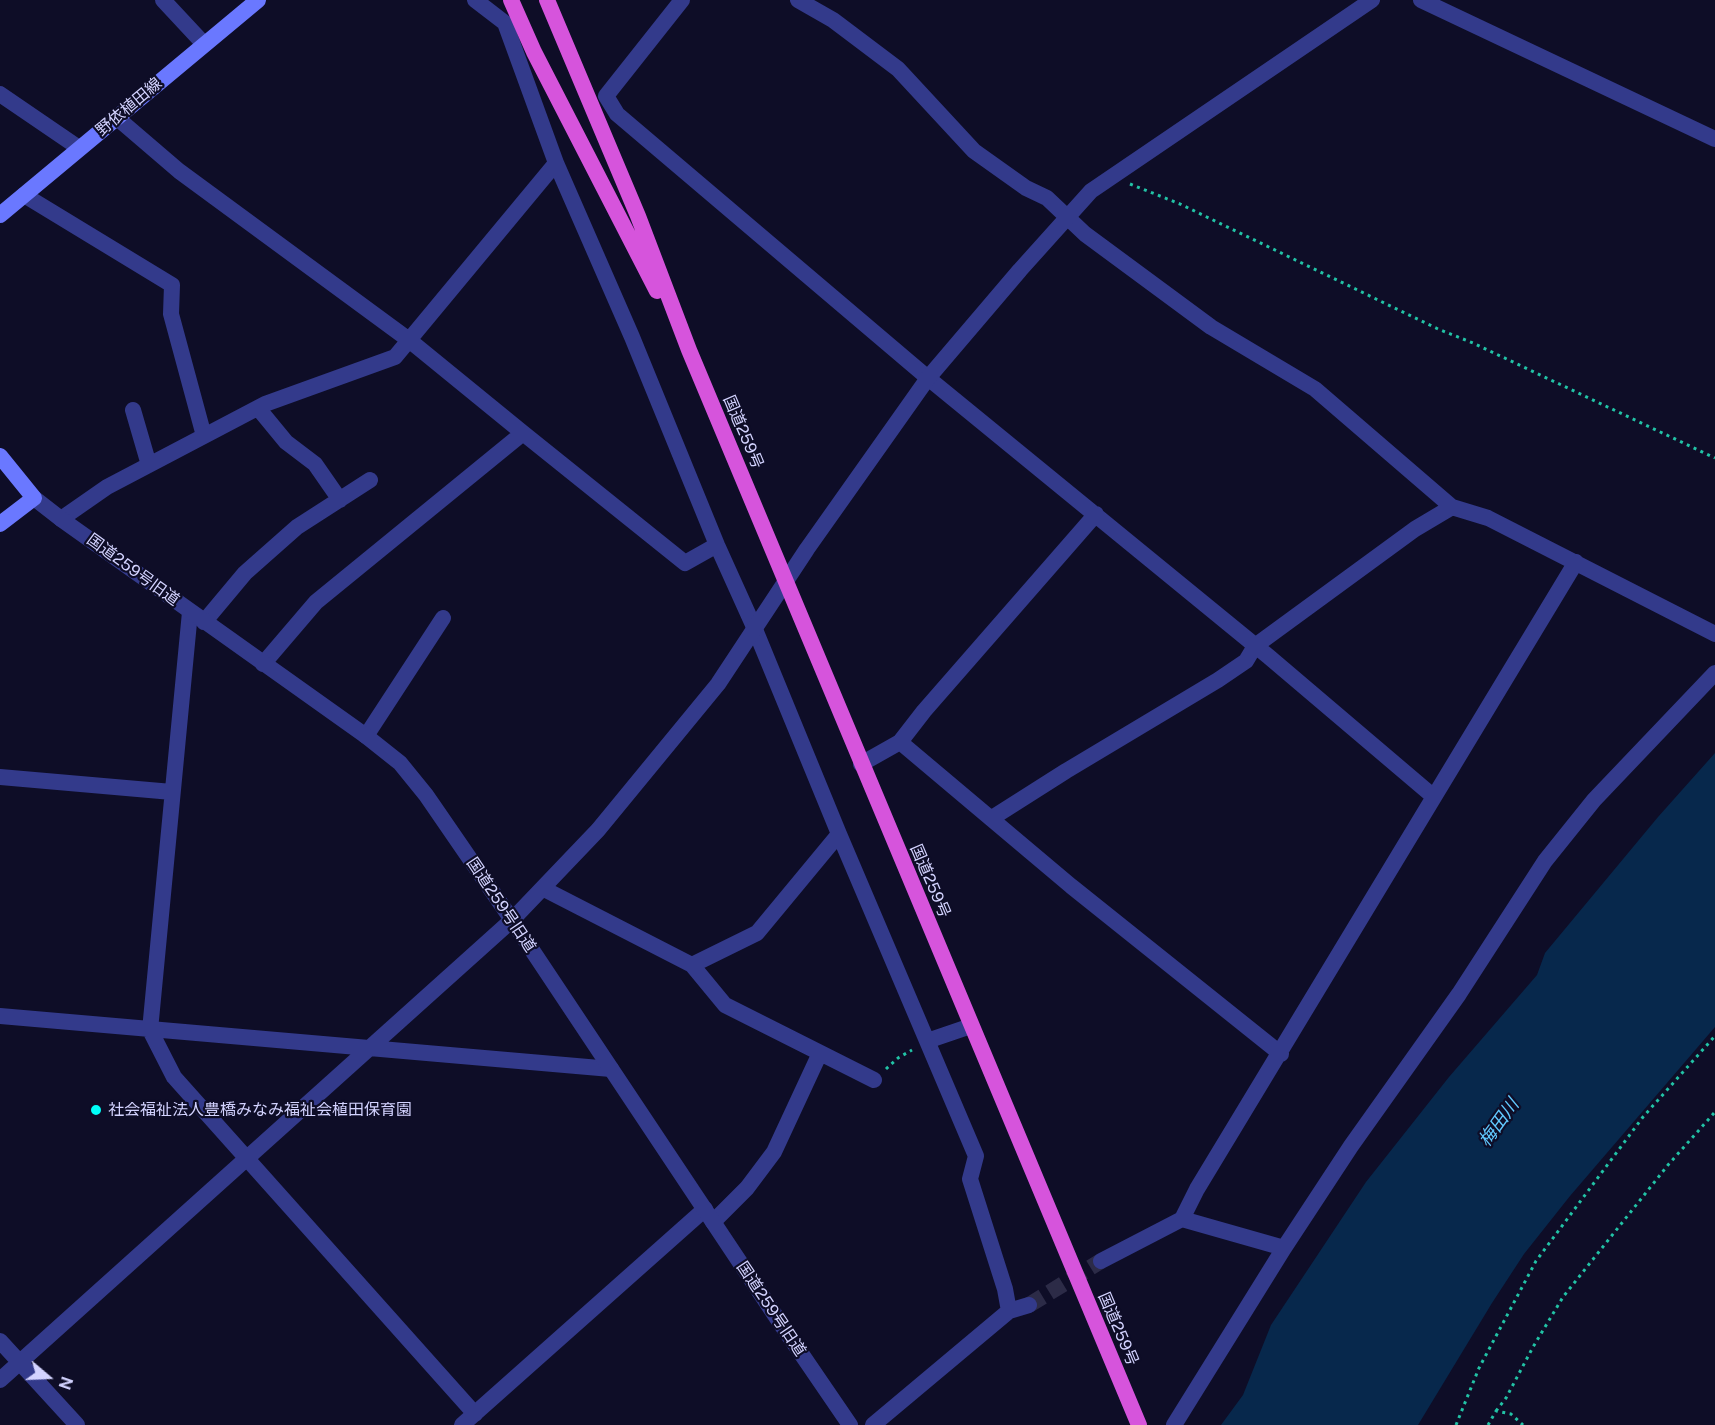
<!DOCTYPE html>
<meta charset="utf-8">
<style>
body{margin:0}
#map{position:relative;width:1715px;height:1425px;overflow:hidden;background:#0e0d27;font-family:"Public Sans",sans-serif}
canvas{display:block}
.north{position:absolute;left:18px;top:1347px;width:60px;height:60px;-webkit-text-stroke:4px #0e0d27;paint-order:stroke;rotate:109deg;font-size:16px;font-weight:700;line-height:24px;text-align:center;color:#d3d3ff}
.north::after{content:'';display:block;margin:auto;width:21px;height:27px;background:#d3d3ff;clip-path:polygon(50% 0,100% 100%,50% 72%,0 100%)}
</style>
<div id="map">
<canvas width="1715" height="1425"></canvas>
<div class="north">N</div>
</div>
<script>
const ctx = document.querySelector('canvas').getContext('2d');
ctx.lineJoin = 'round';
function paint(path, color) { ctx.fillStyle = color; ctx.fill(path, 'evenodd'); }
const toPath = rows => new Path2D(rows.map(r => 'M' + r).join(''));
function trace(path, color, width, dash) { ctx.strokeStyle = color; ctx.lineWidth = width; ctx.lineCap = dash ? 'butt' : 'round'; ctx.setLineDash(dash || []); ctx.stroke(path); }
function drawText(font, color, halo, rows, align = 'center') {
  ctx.font = font + ' "Public Sans","Noto Sans JP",sans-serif'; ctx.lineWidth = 4.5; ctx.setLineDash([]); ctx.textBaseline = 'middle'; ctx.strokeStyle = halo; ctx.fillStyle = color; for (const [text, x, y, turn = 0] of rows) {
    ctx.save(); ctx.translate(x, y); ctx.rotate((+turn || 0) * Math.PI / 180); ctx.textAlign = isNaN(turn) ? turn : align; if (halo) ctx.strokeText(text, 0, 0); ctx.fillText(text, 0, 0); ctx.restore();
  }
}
const water = toPath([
 [1715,753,1715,1027,1570,1196,1524,1254,1492,1303,1418,1425,1221,1425,1243,1395,1271,1325,1366,1182,1449,1077,1537,975,1545,953,1658,817]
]);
const minorTunnel = toPath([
 [1029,1305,1101,1261]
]);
const path = toPath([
 [1130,184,1180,204,1438,329,1473,343,1715,458],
 [886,1069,898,1058,912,1050],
 [1496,1411,1506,1398,1533,1347,1563,1297,1668,1165,1715,1112],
 [1456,1425,1479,1368,1536,1261,1643,1117,1715,1036],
 [1488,1425,1496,1411,1511,1414,1523,1425]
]);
const minor = toPath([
 [163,0,204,44],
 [475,0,505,23,556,163,632,337,717,545,754,627,839,834,976,1156,970,1179,1005,1289,1009,1311],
 [682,0,606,96,617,114,928,378,1268,656,1434,797],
 [798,0,833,20,898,69,974,151,1026,188,1047,198,1085,234,1211,327,1315,389,1452,507,1488,518,1715,634],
 [1421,0,1715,139],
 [0,94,79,148],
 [116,117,179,171,409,340,523,433,685,563,717,545],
 [24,195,172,285,171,314,204,436],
 [258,408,286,442,315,464,340,500],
 [133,410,149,465],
 [61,519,107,487,265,404,395,357,556,163],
 [190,612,150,1030,174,1077,475,1414],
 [204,622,245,573,297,527,370,480],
 [263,664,316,602,523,433],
 [366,736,443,618],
 [900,742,1071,886,1281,1054],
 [861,764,900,742,924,711,1096,514],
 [0,777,172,792],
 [992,818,1066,771,1218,680,1246,661,1255,646,1415,529,1452,507],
 [544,889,692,965,757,933,839,834],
 [692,965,725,1005,874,1080],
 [0,1016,611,1069],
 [927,1041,971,1026],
 [1182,1219,1284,1248],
 [713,1222,747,1188,774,1152,820,1053],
 [1101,1261,1182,1219,1197,1189,1576,562],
 [0,1341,77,1425],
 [0,1380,512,920],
 [462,1425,705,1209],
 [873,1425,1009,1311,1029,1305],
 [1174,1425,1284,1248,1351,1146,1459,994,1545,861,1594,800,1715,673]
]);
const tertiary = toPath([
 [34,498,61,519,366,736,400,763,426,795,512,920,781,1324,850,1425],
 [512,920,598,830,718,684,807,549,928,378,1020,270,1091,191,1372,0]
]);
const secondary = toPath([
 [0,215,258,0],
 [0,456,34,498,0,524]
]);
const trunk = toPath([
 [511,0,534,52,657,291],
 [547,0,638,216,689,350,1139,1425]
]);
const markers = [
 [96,1110,6,"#00fef9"]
];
const streetNames = [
 ["野依植田線",129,107,-40],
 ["国道259号",743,432,67],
 ["国道259号旧道",133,570,36],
 ["国道259号",930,881,67],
 ["国道259号旧道",501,905,56],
 ["国道259号旧道",771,1309,56],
 ["国道259号",1118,1329,67]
];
const poiNames = [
 ["社会福祉法人豊橋みなみ福祉会植田保育園",108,1110]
];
const waterNames = [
 ["梅田川",1499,1123,-54]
];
paint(water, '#07284c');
trace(minorTunnel, '#2c2b47', 16, [16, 8]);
trace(path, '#22c3a6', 3, [3, 4.5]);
trace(minor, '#333a8b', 16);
trace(tertiary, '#333a8b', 16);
trace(secondary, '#6a78ff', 16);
trace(trunk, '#d654dc', 16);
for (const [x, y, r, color] of markers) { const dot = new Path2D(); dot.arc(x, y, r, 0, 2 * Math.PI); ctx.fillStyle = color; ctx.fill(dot); trace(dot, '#0e0d27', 2); }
drawText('16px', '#d3d3ff', '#0e0d27', streetNames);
drawText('16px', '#d3d3ff', '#0e0d27', poiNames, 'left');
drawText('italic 18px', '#61c9ff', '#0e0d27', waterNames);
</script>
